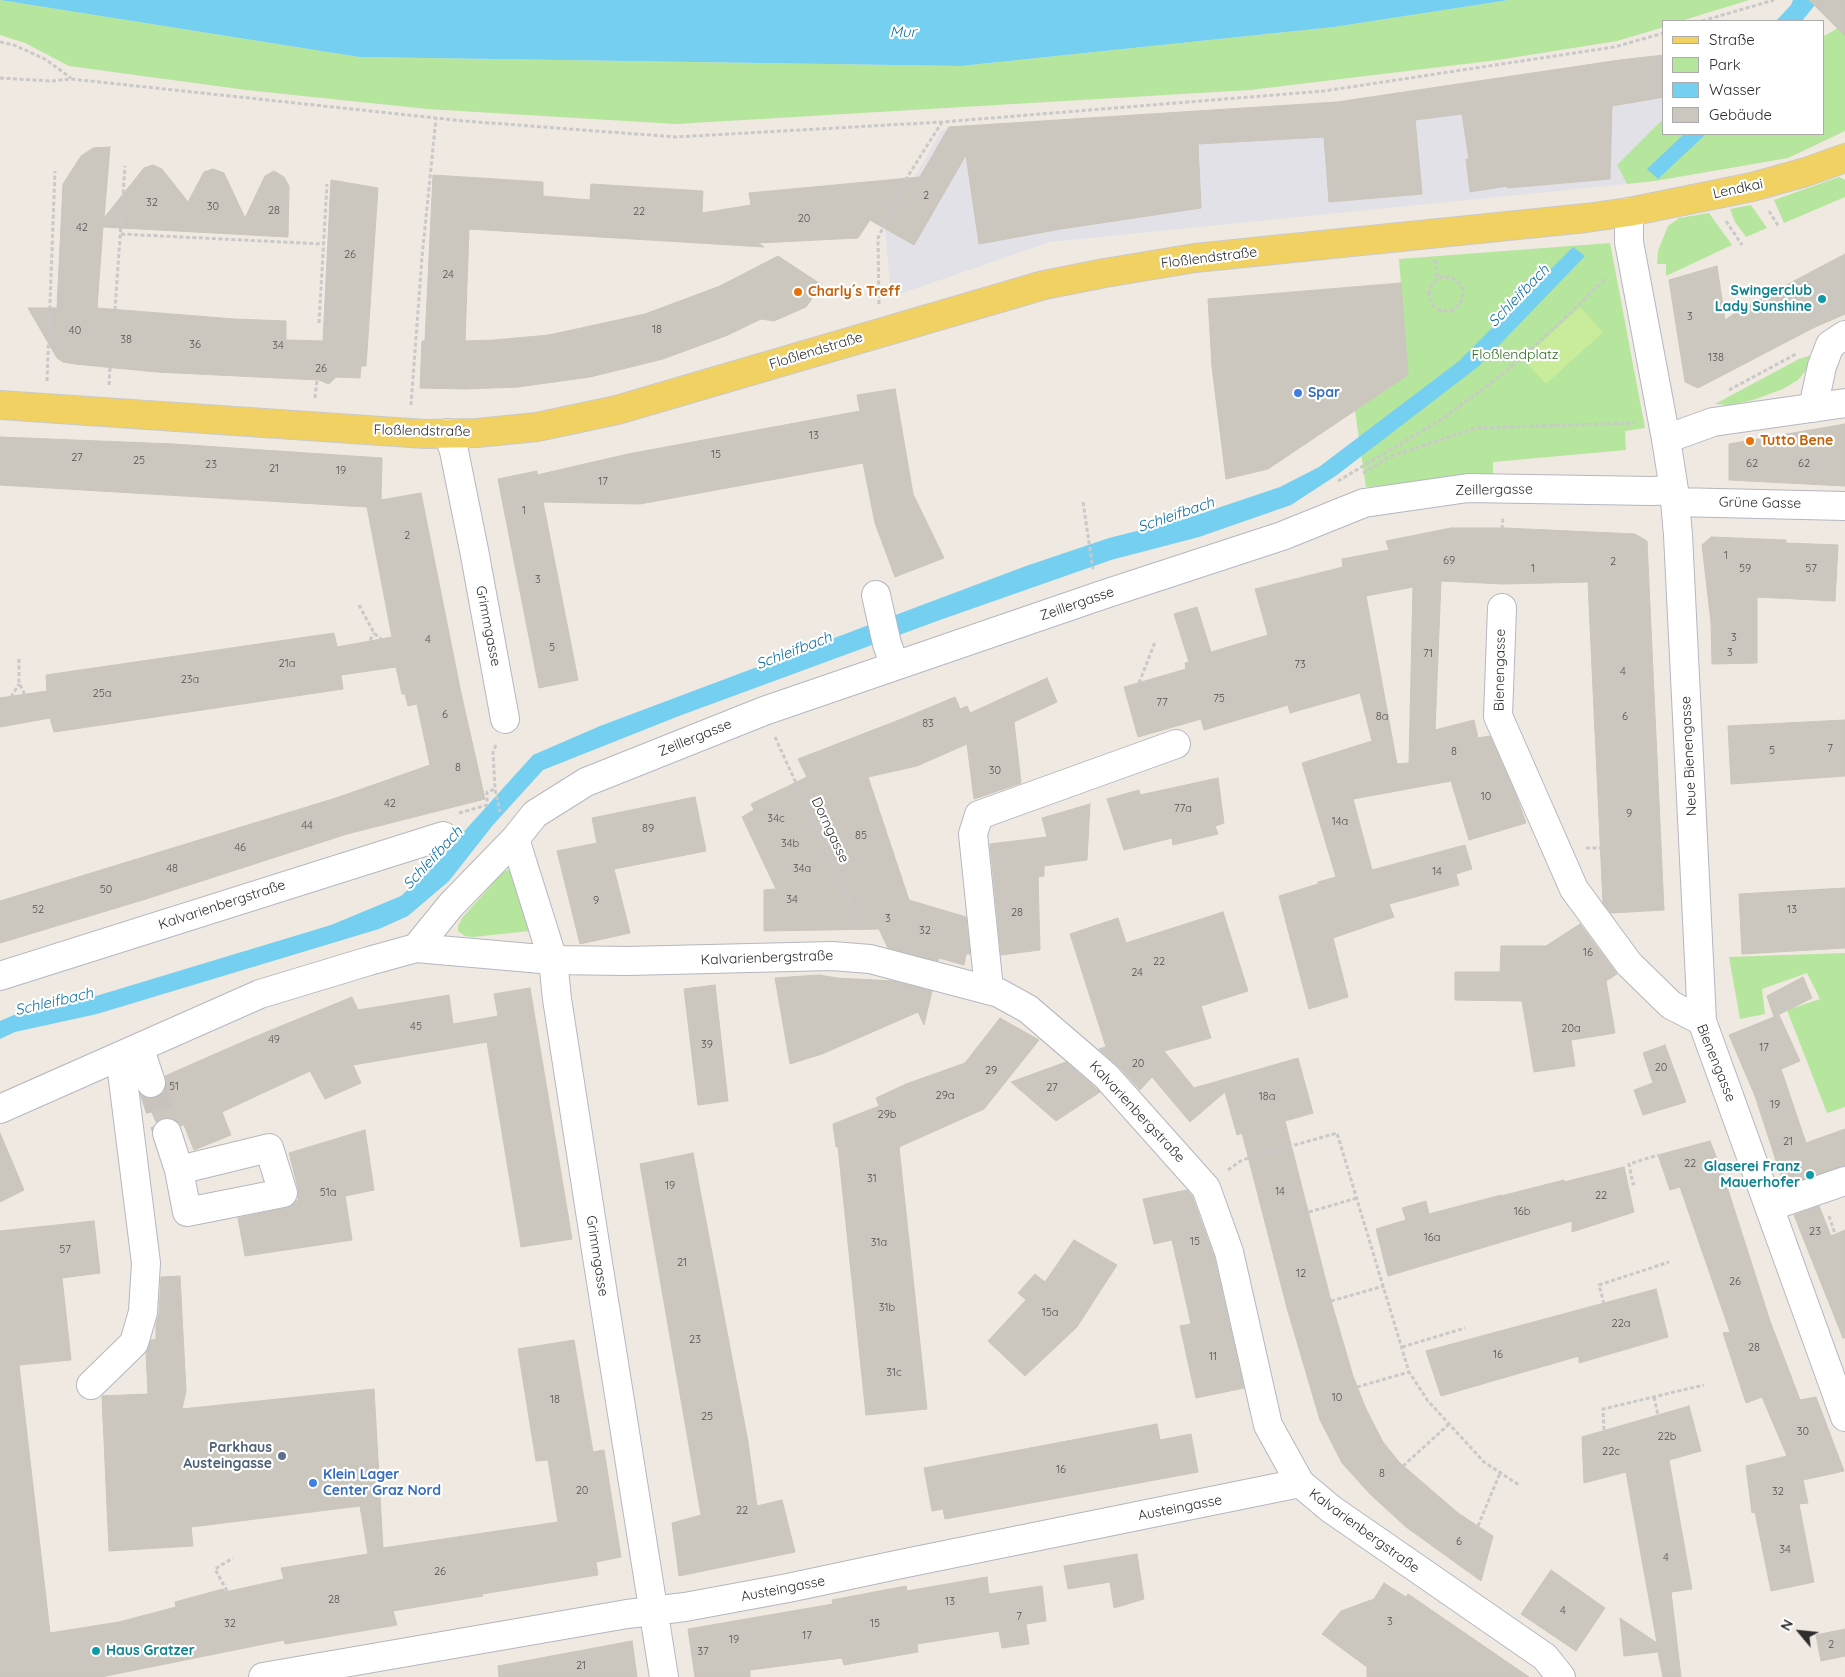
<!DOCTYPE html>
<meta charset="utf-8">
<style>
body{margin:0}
#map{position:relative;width:1845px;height:1677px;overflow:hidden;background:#efe9e1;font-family:Quicksand,sans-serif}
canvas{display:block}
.legend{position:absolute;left:1662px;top:20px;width:162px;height:115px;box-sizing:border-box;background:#fff;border:1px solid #ababab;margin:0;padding:6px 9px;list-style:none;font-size:15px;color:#2e2e2e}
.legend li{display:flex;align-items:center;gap:10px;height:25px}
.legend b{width:25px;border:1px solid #ababab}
.north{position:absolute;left:1775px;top:1607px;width:50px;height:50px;-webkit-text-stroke:4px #fff;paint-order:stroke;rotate:298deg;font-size:14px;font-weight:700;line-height:20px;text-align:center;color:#2e2e2e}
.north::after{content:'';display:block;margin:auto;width:18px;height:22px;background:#2e2e2e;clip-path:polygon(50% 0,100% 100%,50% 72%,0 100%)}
</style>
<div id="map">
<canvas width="1845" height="1677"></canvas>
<ul class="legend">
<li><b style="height:6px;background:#f2d163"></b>Straße</li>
<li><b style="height:14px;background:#b6e59e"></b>Park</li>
<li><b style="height:14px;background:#75cff0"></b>Wasser</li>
<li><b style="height:14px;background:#cbc7bf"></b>Gebäude</li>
</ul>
<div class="north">N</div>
</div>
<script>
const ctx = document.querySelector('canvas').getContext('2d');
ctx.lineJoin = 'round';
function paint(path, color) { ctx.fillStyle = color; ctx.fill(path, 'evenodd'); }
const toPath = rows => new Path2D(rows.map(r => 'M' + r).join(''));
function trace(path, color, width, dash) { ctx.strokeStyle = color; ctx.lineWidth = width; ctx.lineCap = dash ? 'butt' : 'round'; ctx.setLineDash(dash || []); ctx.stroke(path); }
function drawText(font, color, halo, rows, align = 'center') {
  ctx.font = font + ' Quicksand,sans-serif'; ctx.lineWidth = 4.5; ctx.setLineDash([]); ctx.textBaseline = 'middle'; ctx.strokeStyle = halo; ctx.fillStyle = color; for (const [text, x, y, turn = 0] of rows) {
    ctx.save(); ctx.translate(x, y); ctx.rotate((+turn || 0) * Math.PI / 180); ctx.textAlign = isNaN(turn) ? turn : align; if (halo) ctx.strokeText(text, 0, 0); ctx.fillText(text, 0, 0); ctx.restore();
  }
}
const industrial = toPath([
 [1664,55,1664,118,1617,165,1627,184,1050,242,891,297,885,228,942,130,949,127,1337,102,1620,60]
]);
const green = toPath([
 [0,0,359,57,961,66,1334,27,1509,0,1749,0,1681,21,1664,21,1664,27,1617,41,1498,60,1250,90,676,124,427,109,246,90,69,66,25,43,0,35],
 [1845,24,1845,131,1788,158,1655,181,1627,184,1617,165,1664,118,1664,134,1824,134,1824,36],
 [1839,177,1845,180,1845,197,1784,223,1774,200],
 [1751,205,1767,228,1746,237,1735,222,1730,209],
 [1709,213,1732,245,1666,276,1666,264,1657,264,1658,251,1668,226,1679,218],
 [1610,243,1645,428,1625,431,1626,450,1493,462,1493,478,1366,487,1355,411,1408,375,1399,259],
 [1812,355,1812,363,1798,380,1783,389,1753,400,1730,405,1715,404,1799,359],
 [516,867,530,931,473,937,465,936,458,931,458,926,462,918,503,872],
 [1845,953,1845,1107,1827,1113,1787,1010,1820,999,1807,973,1762,989,1765,1014,1740,1019,1729,957]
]);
const pitch = toPath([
 [1580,307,1603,332,1546,384,1523,359]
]);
const water = toPath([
 [0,0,1509,0,1334,27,961,66,359,57],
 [1793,0,1819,0,1802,21,1776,21,1791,5],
 [1684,134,1706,134,1658,179,1647,169],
 [1573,247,1585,256,1479,366,1337,475,1291,505,1199,537,1111,560,940,620,679,716,543,770,493,825,449,881,408,916,379,929,97,1014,15,1032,0,1039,0,1021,16,1014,96,996,331,925,401,896,432,867,533,755,600,726,1026,566,1109,538,1188,518,1280,487,1319,467,1459,361]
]);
const building = toPath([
 [1809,0,1845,0,1845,36,1809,0],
 [1664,55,1664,97,1612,106,1610,179,1507,188,1507,186,1470,192,1466,159,1469,159,1462,114,1415,120,1422,194,1329,202,1324,137,1198,144,1201,208,1061,229,979,244,966,155,914,245,870,220,858,238,758,243,764,247,469,229,465,341,494,340,549,335,645,314,720,286,778,256,822,285,806,307,774,321,761,319,728,335,663,359,590,377,518,387,465,389,420,388,422,341,425,341,433,175,543,182,543,196,590,200,591,184,703,191,702,213,751,205,749,193,920,177,949,127,1337,102,1620,60,1664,55],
 [110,147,104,218,144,168,153,165,162,169,188,202,204,172,213,169,224,173,245,218,265,176,274,171,284,177,289,186,288,237,103,227,97,308,234,319,286,321,286,340,323,341,331,180,378,188,366,366,361,366,360,378,336,377,329,384,319,380,156,372,75,364,63,362,57,358,28,308,57,308,63,184,81,156,93,148,110,147],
 [1845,254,1845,314,1813,328,1698,388,1685,382,1669,280,1717,266,1725,320,1741,309,1845,254],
 [1401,283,1408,375,1268,469,1226,479,1212,367,1208,299,1401,283],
 [895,389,913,494,944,558,895,577,875,523,863,463,640,504,543,502,578,680,539,688,498,479,537,471,537,475,628,454,860,411,857,395,895,389],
 [1845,424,1845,486,1729,480,1729,444,1845,424],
 [0,437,173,444,382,458,381,500,421,493,461,693,485,799,347,834,146,899,0,943,0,901,336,798,430,765,417,704,408,706,405,694,402,694,396,667,341,675,343,689,54,732,50,718,0,727,0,698,47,691,46,675,334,633,337,647,392,637,367,507,0,485,0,437],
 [1451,528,1505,528,1635,534,1647,541,1664,910,1611,913,1603,903,1588,582,1503,584,1441,581,1435,730,1474,720,1478,738,1490,736,1516,795,1526,823,1469,840,1451,781,1353,799,1372,870,1465,845,1472,869,1456,874,1459,885,1389,904,1394,917,1333,938,1348,997,1309,1009,1279,896,1318,884,1318,882,1336,877,1302,763,1372,741,1360,693,1290,713,1288,705,1204,730,1201,719,1138,737,1124,687,1186,669,1185,663,1189,662,1174,614,1197,607,1211,652,1268,635,1255,589,1343,567,1342,559,1389,550,1386,541,1451,528],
 [1413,587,1409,763,1397,764,1366,596,1413,587],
 [1711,537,1786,540,1786,543,1838,545,1835,601,1757,597,1757,663,1712,664,1711,622,1702,545,1711,537],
 [1047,678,1057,702,1014,722,1021,783,974,799,967,744,917,766,868,777,909,900,966,917,970,954,966,954,964,965,939,958,938,961,888,948,879,929,764,931,764,890,776,889,742,817,754,810,751,804,807,777,798,759,899,720,955,697,960,709,967,706,970,713,1047,678],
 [1845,720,1845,776,1731,784,1728,726,1845,720],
 [1218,778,1224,823,1215,826,1218,834,1173,845,1172,838,1124,850,1107,799,1139,790,1140,795,1218,778],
 [695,797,706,851,614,869,630,933,580,944,557,851,597,843,592,818,695,797],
 [1090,804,1087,860,1044,866,1044,876,1038,877,1040,950,1001,955,990,844,1047,837,1042,818,1090,804],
 [1845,888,1845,948,1742,954,1739,894,1845,888],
 [1223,912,1248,991,1201,1006,1211,1038,1164,1051,1194,1088,1298,1058,1313,1113,1285,1121,1331,1301,1353,1376,1366,1409,1383,1442,1399,1462,1458,1513,1493,1536,1481,1581,1406,1527,1370,1494,1342,1463,1320,1420,1287,1308,1242,1133,1237,1135,1225,1092,1190,1122,1152,1077,1140,1090,1118,1066,1099,1049,1106,1047,1070,934,1118,918,1126,943,1223,912],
 [1580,924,1617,974,1606,981,1615,1033,1571,1040,1575,1066,1534,1072,1522,1001,1455,1000,1455,972,1500,972,1501,946,1546,946,1580,924],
 [819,975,837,978,893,981,932,991,924,1025,918,1012,822,1054,790,1064,775,978,819,975],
 [1803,977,1812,998,1774,1017,1779,1015,1800,1061,1781,1069,1806,1143,1845,1129,1845,1166,1784,1185,1755,1096,1729,1035,1774,1017,1767,996,1803,977],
 [715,985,728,1101,698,1105,684,989,715,985],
 [530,988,572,1239,521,1247,487,1042,353,1065,361,1083,325,1099,310,1071,222,1112,231,1135,194,1150,184,1125,181,1126,177,1121,170,1118,163,1118,156,1122,145,1097,155,1098,162,1094,166,1086,165,1076,247,1040,352,997,358,1010,449,995,453,1024,498,1016,494,994,530,988],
 [1000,1018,1039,1040,984,1109,899,1147,927,1409,866,1415,838,1147,836,1147,833,1124,879,1106,876,1098,906,1084,965,1063,1000,1018],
 [1665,1045,1686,1102,1643,1115,1634,1090,1653,1083,1643,1053,1665,1045],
 [1066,1062,1100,1092,1056,1121,1011,1082,1066,1062],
 [365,1130,374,1190,345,1196,352,1240,245,1256,238,1218,286,1208,298,1200,298,1188,289,1153,365,1130],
 [0,1133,24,1190,0,1202,0,1133],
 [1710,1141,1723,1174,1770,1321,1800,1400,1816,1397,1844,1471,1803,1480,1808,1503,1799,1504,1814,1582,1771,1591,1755,1512,1752,1513,1746,1466,1787,1456,1762,1397,1746,1403,1723,1333,1730,1332,1680,1187,1670,1190,1658,1155,1710,1141],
 [693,1153,748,1442,757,1506,782,1500,795,1552,679,1576,672,1523,701,1515,640,1164,693,1153],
 [1624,1167,1634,1212,1572,1232,1572,1221,1388,1276,1376,1229,1406,1220,1402,1208,1426,1201,1429,1214,1501,1195,1501,1196,1564,1180,1564,1182,1624,1167],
 [1187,1190,1192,1196,1214,1256,1244,1388,1196,1398,1180,1326,1191,1324,1172,1240,1154,1244,1143,1199,1187,1190],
 [1819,1206,1831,1236,1845,1230,1845,1338,1843,1338,1794,1215,1819,1206],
 [94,1221,100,1273,62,1278,71,1360,19,1365,50,1633,119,1622,176,1607,175,1602,223,1589,225,1592,284,1579,281,1568,368,1554,360,1506,191,1527,193,1546,109,1551,102,1396,148,1394,146,1353,151,1340,156,1339,156,1325,159,1313,161,1277,180,1276,186,1391,182,1409,374,1389,383,1548,558,1522,548,1460,536,1461,518,1349,574,1340,593,1452,604,1450,621,1557,596,1562,598,1575,482,1594,483,1596,393,1611,397,1625,285,1644,284,1640,101,1677,0,1677,0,1231,94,1221],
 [1074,1240,1117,1265,1077,1327,1025,1376,988,1341,1026,1300,1018,1293,1035,1274,1045,1282,1074,1240],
 [1656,1289,1668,1337,1579,1363,1579,1356,1441,1396,1426,1351,1656,1289],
 [1689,1406,1701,1451,1669,1460,1692,1589,1671,1592,1681,1677,1663,1677,1658,1652,1624,1656,1620,1618,1657,1643,1626,1472,1584,1483,1582,1437,1689,1406],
 [1157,1424,1160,1440,1191,1434,1198,1472,945,1519,943,1509,932,1511,924,1468,1157,1424],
 [1137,1554,1144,1599,1114,1608,1110,1582,1068,1589,1064,1566,1137,1554],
 [1551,1570,1605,1608,1576,1651,1521,1614,1551,1570],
 [987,1577,989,1594,1042,1586,1046,1621,1026,1624,1029,1644,1002,1648,999,1631,917,1644,918,1652,844,1665,842,1658,750,1670,750,1677,695,1677,688,1629,833,1604,832,1600,906,1586,907,1591,987,1577],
 [1384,1583,1406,1597,1408,1594,1529,1677,1367,1677,1367,1667,1322,1634,1341,1611,1374,1599,1384,1583],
 [1845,1629,1845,1656,1821,1661,1816,1635,1845,1629],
 [632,1641,637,1677,499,1677,498,1666,632,1641]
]);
const minorTunnel = toPath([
 [151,1083,167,1133]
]);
const path = toPath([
 [1702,21,1774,0],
 [0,42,14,45,45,59,71,78],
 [0,78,51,81,71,79,464,121,676,137,942,122,1324,91,1614,47,1664,33],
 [1769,211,1779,227],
 [1726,221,1742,245],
 [121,234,323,244],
 [1435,260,1438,280],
 '1429 294a17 17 0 1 1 34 0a17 17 0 1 1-34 0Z',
 [879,304,878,238,906,179,942,122],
 [115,310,125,166],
 [319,323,327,184],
 [47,381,55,171],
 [109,385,110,368],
 [1729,390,1796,354],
 [315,398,317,380],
 [411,405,422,257,436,118],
 [1363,473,1389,457,1476,428,1635,423],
 [1338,481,1439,421,1499,377,1560,323,1607,277],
 [1083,502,1093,569],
 [1502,529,1503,517],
 [359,605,374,633,381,639],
 [370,640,374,633],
 [19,659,19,683,25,695],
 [1139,683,1155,642],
 [11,697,19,684],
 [775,737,863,930],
 [496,745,493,752,495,789,500,812],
 [459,813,487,805,487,792,495,789],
 [1586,848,1601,848],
 [1228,1170,1242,1160,1337,1133,1409,1372,1428,1401,1484,1462,1519,1485],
 [1635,1183,1633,1184,1629,1164,1658,1155],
 [1309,1212,1357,1198],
 [1829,1216,1835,1234],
 [1331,1301,1384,1286],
 [1604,1304,1599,1285,1669,1262],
 [1402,1347,1465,1328],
 [1357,1387,1409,1372],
 [1654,1397,1658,1415],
 [1604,1430,1603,1409,1704,1385],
 [1403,1466,1449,1424],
 [1478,1526,1500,1473],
 [227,1591,215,1569,233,1558]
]);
const minor = toPath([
 [1629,212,1629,242,1666,439,1674,490,1678,535,1702,1021,1845,1417],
 [1813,408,1822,366,1830,345,1845,335],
 [448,433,454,451,474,550,505,719],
 [1666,439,1713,422,1845,403],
 [1675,502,1845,506],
 [876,595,887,644,895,666],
 [1502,608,1498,716,1574,889,1629,964,1671,1005,1702,1021],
 [515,839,553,960,557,999,598,1263,664,1677],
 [416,948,451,905,515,839,535,814,586,782,764,711,1102,595,1282,536,1364,503,1468,488,1651,491,1674,490],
 [0,976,443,836],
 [989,989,973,834,979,815,1176,744],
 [140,1049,151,1083],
 [0,1109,260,994,369,961,416,948,553,960,628,961,832,956,870,959,999,993,1028,1009,1106,1076,1206,1188,1229,1252,1268,1425,1300,1483,1331,1509,1545,1657,1561,1677],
 [167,1133,179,1170,187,1212,283,1193,269,1148,179,1170],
 [1769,1207,1845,1181],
 [91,1385,134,1343,143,1312,146,1263,120,1056],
 [263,1677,627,1614,685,1607,788,1588,901,1564,1300,1483]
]);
const major = toPath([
 [0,405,425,434,477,433,537,427,617,410,1044,285,1105,273,1195,258,1586,218,1629,212,1752,187,1806,172,1845,158]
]);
const markers = [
 [798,292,5,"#e8710a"],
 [1822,299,5,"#0f9aa8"],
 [1298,393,5,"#3f7fe0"],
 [1750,441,5,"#e8710a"],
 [1810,1175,5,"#0f9aa8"],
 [282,1456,5,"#5c6f8a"],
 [313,1483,5,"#3f7fe0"],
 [96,1651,5,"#0f9aa8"]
];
const numberNames = [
 ["2",926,196],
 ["32",152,203],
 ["30",213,207],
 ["28",274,211],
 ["22",639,212],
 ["20",804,219],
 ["42",82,228],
 ["26",350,255],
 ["24",448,275],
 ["3",1690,317],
 ["18",657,330],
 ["40",75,331],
 ["38",126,340],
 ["36",195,345],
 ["34",278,346],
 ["138",1716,358],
 ["26",321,369],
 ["13",814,436],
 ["15",716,455],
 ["27",77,458],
 ["25",139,461],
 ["62",1752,464],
 ["62",1804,464],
 ["23",211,465],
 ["21",274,469],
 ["19",341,471],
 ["17",603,482],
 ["1",524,511],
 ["2",407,536],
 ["1",1726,556],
 ["69",1449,561],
 ["2",1613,562],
 ["1",1533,569],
 ["59",1745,569],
 ["57",1811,569],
 ["3",538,580],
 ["3",1734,638],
 ["4",428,640],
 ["5",552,648],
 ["3",1730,653],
 ["71",1428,654],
 ["21a",287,664],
 ["73",1300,665],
 ["4",1623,672],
 ["23a",190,680],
 ["25a",102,694],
 ["75",1219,699],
 ["77",1162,703],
 ["6",445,715],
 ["8a",1382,717],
 ["6",1625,717],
 ["83",928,724],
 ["7",1830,749],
 ["5",1772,751],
 ["8",1454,752],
 ["8",458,768],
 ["30",995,771],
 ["10",1486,797],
 ["42",390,804],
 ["77a",1183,809],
 ["9",1629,814],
 ["34c",776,819],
 ["14a",1340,822],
 ["44",307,826],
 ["89",648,829],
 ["85",861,836],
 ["34b",790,844],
 ["46",240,848],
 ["48",172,869],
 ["34a",802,869],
 ["14",1437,872],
 ["50",106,890],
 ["34",792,900],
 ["9",596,901],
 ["52",38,910],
 ["13",1792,910],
 ["28",1017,913],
 ["3",888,919],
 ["32",925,931],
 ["16",1588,953],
 ["22",1159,962],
 ["24",1137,973],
 ["45",416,1027],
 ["20a",1571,1029],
 ["49",274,1040],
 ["39",707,1045],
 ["17",1764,1048],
 ["20",1138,1064],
 ["20",1661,1068],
 ["29",991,1071],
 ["51",174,1087],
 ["27",1052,1088],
 ["29a",945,1096],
 ["18a",1267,1097],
 ["19",1775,1105],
 ["29b",887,1115],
 ["21",1788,1142],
 ["22",1690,1164],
 ["31",872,1179],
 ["19",670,1186],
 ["14",1280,1192],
 ["51a",328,1193],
 ["22",1601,1196],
 ["16b",1522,1212],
 ["23",1815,1232],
 ["16a",1432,1238],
 ["15",1195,1242],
 ["31a",879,1243],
 ["57",65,1250],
 ["21",682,1263],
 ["12",1301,1274],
 ["26",1735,1282],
 ["31b",887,1308],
 ["15a",1050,1313],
 ["22a",1621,1324],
 ["23",695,1340],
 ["28",1754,1348],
 ["16",1498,1355],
 ["11",1213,1357],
 ["31c",894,1373],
 ["10",1337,1398],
 ["18",555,1400],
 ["25",707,1417],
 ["30",1803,1432],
 ["22b",1667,1437],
 ["22c",1611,1452],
 ["16",1061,1470],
 ["8",1382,1474],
 ["20",582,1491],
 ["32",1778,1492],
 ["22",742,1511],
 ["6",1459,1542],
 ["34",1785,1550],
 ["4",1666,1558],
 ["26",440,1572],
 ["28",334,1600],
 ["13",950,1602],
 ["4",1563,1611],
 ["7",1019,1617],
 ["3",1390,1622],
 ["32",230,1624],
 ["15",875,1624],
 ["17",807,1636],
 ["19",734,1640],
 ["2",1831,1645],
 ["37",703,1652],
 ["21",581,1666]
];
const streetNames = [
 ["Lendkai",1738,189,-12],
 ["Floßlendstraße",1209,258,-7],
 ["Floßlendstraße",816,351,-17],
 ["Floßlendstraße",422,431,1],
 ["Zeillergasse",1494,490,-1],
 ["Grüne Gasse",1760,503,1],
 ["Zeillergasse",1077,604,-19],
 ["Grimmgasse",488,626,79],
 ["Bienengasse",1500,670,-89],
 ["Zeillergasse",695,738,-22],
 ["Neue Bienengasse",1689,756,-93],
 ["Dorngasse",830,830,65],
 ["Kalvarienbergstraße",222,905,-18],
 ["Kalvarienbergstraße",767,958,-2],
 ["Bienengasse",1716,1063,68],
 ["Kalvarienbergstraße",1137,1112,47],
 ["Grimmgasse",597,1256,81],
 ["Austeingasse",1180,1508,-11],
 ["Kalvarienbergstraße",1364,1531,36],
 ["Austeingasse",783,1589,-11]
];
const cultureNames = [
 ["Swingerclub",1812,291],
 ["Lady Sunshine",1812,307],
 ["Glaserei Franz",1800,1167],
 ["Mauerhofer",1800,1183],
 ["Haus Gratzer",106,1651,"left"]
];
const foodNames = [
 ["Charly´s Treff",808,292],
 ["Tutto Bene",1760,441]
];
const parkNames = [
 ["Floßlendplatz",1515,355]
];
const shopNames = [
 ["Spar",1308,393],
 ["Klein Lager",323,1475],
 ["Center Graz Nord",323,1491]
];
const serviceNames = [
 ["Parkhaus",272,1448],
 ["Austeingasse",272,1464]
];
const waterNames = [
 ["Mur",903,32],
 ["Schleifbach",1519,296,-46],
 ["Schleifbach",1176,515,-19],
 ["Schleifbach",794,651,-21],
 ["Schleifbach",433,858,-47],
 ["Schleifbach",54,1002,-13]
];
paint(industrial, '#e3e1e8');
paint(green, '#b6e59e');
paint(pitch, '#c9ec9a');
paint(water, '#75cff0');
paint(building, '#cbc7bf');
trace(building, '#cbc5ba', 1);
trace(minorTunnel, '#c8c4bd', 28, [28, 14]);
trace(minor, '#b4b7c1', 30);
trace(major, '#c9c9c9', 30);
trace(path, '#c9c9c9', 3, [4, 2.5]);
trace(minor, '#fff', 28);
trace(major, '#f2d163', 28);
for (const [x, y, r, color] of markers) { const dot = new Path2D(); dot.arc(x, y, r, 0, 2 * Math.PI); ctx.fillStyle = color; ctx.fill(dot); trace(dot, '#fff', 2); }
drawText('11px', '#555452', null, numberNames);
drawText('14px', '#2e2e2e', '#fff', streetNames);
drawText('bold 14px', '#0d838f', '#fff', cultureNames, 'right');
drawText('bold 14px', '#c56008', '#fff', foodNames, 'left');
drawText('14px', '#2c6e1b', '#fff', parkNames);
drawText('bold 14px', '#366cbe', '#fff', shopNames, 'left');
drawText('bold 14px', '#4e5e75', '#fff', serviceNames, 'right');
drawText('italic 15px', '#0d6fa3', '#fff', waterNames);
</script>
